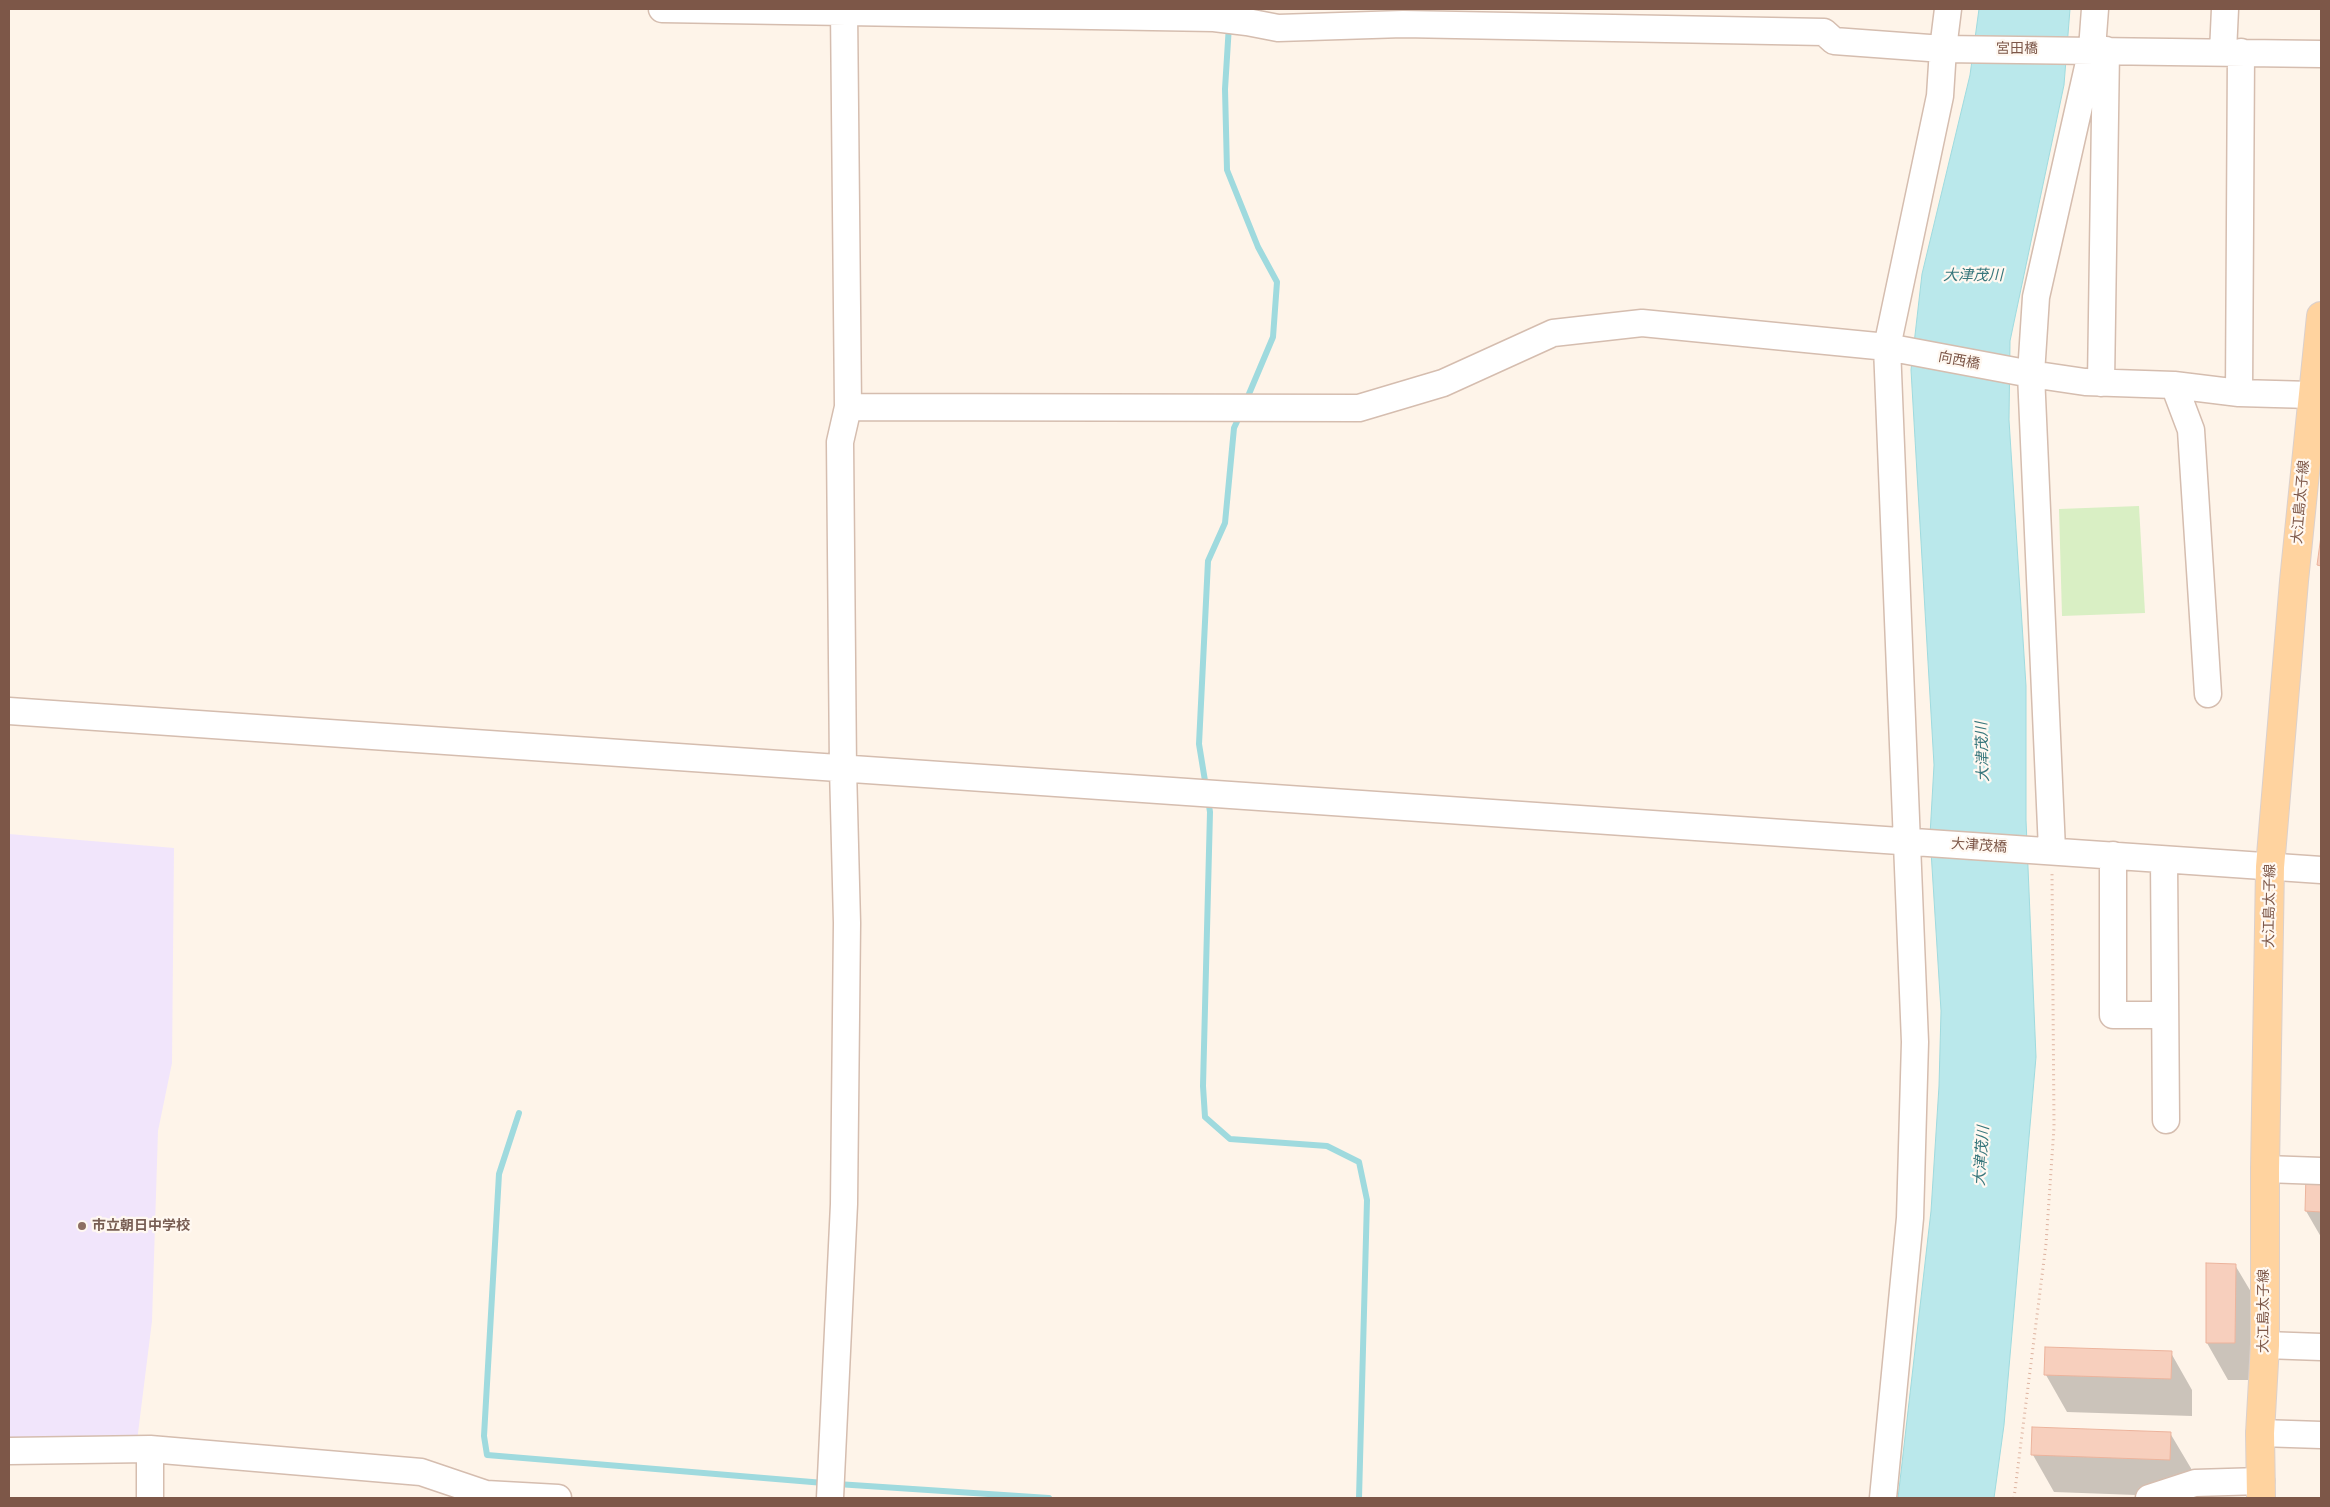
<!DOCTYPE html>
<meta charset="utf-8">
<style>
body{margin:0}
#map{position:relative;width:2330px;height:1507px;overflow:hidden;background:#fef4e9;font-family:Helvetica,sans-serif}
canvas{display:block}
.frame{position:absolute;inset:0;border:10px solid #7d5748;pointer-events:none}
</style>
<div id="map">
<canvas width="2330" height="1507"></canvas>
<div class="frame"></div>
</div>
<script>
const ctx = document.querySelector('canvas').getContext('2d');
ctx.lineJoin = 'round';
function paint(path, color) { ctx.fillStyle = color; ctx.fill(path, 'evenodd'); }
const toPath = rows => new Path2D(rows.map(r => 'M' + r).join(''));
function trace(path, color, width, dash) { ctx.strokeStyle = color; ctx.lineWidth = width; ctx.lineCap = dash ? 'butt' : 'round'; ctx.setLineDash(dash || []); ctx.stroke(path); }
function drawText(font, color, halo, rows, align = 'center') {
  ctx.font = font + ' Helvetica,"Noto Sans JP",sans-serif'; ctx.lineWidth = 4.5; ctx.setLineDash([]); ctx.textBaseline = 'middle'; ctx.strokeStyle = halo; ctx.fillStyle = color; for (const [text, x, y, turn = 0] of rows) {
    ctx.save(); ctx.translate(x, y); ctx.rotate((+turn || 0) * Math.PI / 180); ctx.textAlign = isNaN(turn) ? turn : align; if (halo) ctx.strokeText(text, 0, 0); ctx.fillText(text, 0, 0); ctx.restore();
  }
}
const education = toPath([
 [9,834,174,848,172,1063,158,1131,152,1321,137,1441,9,1441]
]);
const green = toPath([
 [2139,506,2145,613,2062,616,2059,509]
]);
const water = toPath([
 [1979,9,2070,9,2064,85,2010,341,2009,420,2026,686,2026,820,2036,1057,2004,1425,1994,1498,1898,1498,1931,1211,1939,1086,1941,1011,1930,835,1934,765,1911,370,1922,274,1970,75,1979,9]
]);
const shadow = toPath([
 [2321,1177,2321,1237,2306,1211],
 [2235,1265,2257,1302,2256,1380,2228,1380,2207,1343],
 [2171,1353,2192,1390,2192,1416,2067,1412,2046,1375],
 [2170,1433,2192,1470,2191,1497,2054,1492,2033,1455]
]);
const stream = toPath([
 [1229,25,1225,89,1227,170,1258,247,1277,282,1273,337,1246,401],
 [1206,787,1199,744,1208,561,1225,523,1234,428,1240,415],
 [1208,799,1210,812,1203,1086,1205,1117,1230,1139,1327,1146,1359,1162,1367,1200,1359,1498],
 [519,1113,499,1174,484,1436,487,1455,824,1483],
 [837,1484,1049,1498]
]);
const building = toPath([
 [2321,536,2321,566,2317,565,2321,536],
 [2306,1175,2321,1176,2321,1212,2305,1211,2306,1175],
 [2206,1263,2236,1264,2235,1343,2206,1343,2206,1263],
 [2045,1347,2172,1351,2171,1379,2044,1375,2045,1347],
 [2032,1427,2171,1432,2170,1460,2031,1455,2032,1427]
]);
const path = toPath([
 [2014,1498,2046,1244,2054,1127,2052,873]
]);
const minor = toPath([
 [662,9,1214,18,1247,22,1278,28,1403,24,1824,32,1834,41,1943,49,2321,54],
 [2223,52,2225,9],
 [2101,383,2106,50],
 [2174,385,2191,430,2208,694],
 [2239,393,2241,52],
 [848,407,1359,408,1443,383,1553,333,1642,323,1887,347,2031,374,2085,382,2174,385,2239,393,2311,395,2321,393],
 [9,711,2321,870],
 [2052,850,2031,374,2036,297,2092,49,2095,9],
 [2113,855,2113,1015,2165,1015],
 [2164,860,2166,1120],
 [2265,1169,2321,1171],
 [2265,1345,2321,1347],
 [2260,1433,2321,1435],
 [9,1451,150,1449,421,1472,486,1494,558,1498],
 [150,1498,150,1449],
 [830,1498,844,1204,847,923,843,768,840,442,848,407,844,9],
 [1883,1498,1910,1218,1915,1042,1887,347,1940,96,1943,49,1948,9],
 [2149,1498,2195,1483,2261,1481]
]);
const major = toPath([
 [2261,1498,2260,1433,2265,1345,2265,1169,2270,867,2294,581,2321,316]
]);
const markers = [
 [82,1226,5,"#8d6e63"]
];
const streetNames = [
 ["宮田橋",2017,49],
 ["向西橋",1959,361,11],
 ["大江島太子線",2301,502,-85],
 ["大津茂橋",1979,846,4],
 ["大江島太子線",2270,906,-89],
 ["大江島太子線",2264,1311,-90]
];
const educationNames = [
 ["市立朝日中学校",92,1226]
];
const waterNames = [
 ["大津茂川",1973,276],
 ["大津茂川",1983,752,-92],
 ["大津茂川",1982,1156,-86]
];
paint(education, '#f1e5fb');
paint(green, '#d9efc4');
paint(water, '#bae8eb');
trace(water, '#9fdade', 1);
paint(shadow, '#0003');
trace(stream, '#9fdade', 6);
paint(building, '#f7cfbd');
trace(building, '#ecb39c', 1);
trace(minor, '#d5bdaf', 29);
trace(major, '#dbd0cc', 30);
trace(path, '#ddb29f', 3, [1, 4]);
trace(minor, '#fff', 26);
trace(major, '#ffd39f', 28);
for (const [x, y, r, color] of markers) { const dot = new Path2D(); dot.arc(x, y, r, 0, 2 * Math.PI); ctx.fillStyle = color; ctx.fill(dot); trace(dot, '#fff8f1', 2); }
drawText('14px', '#7d5748', '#fff8f1', streetNames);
drawText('bold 14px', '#785e54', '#fff8f1', educationNames, 'left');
drawText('italic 15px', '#37767b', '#fff8f1', waterNames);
</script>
